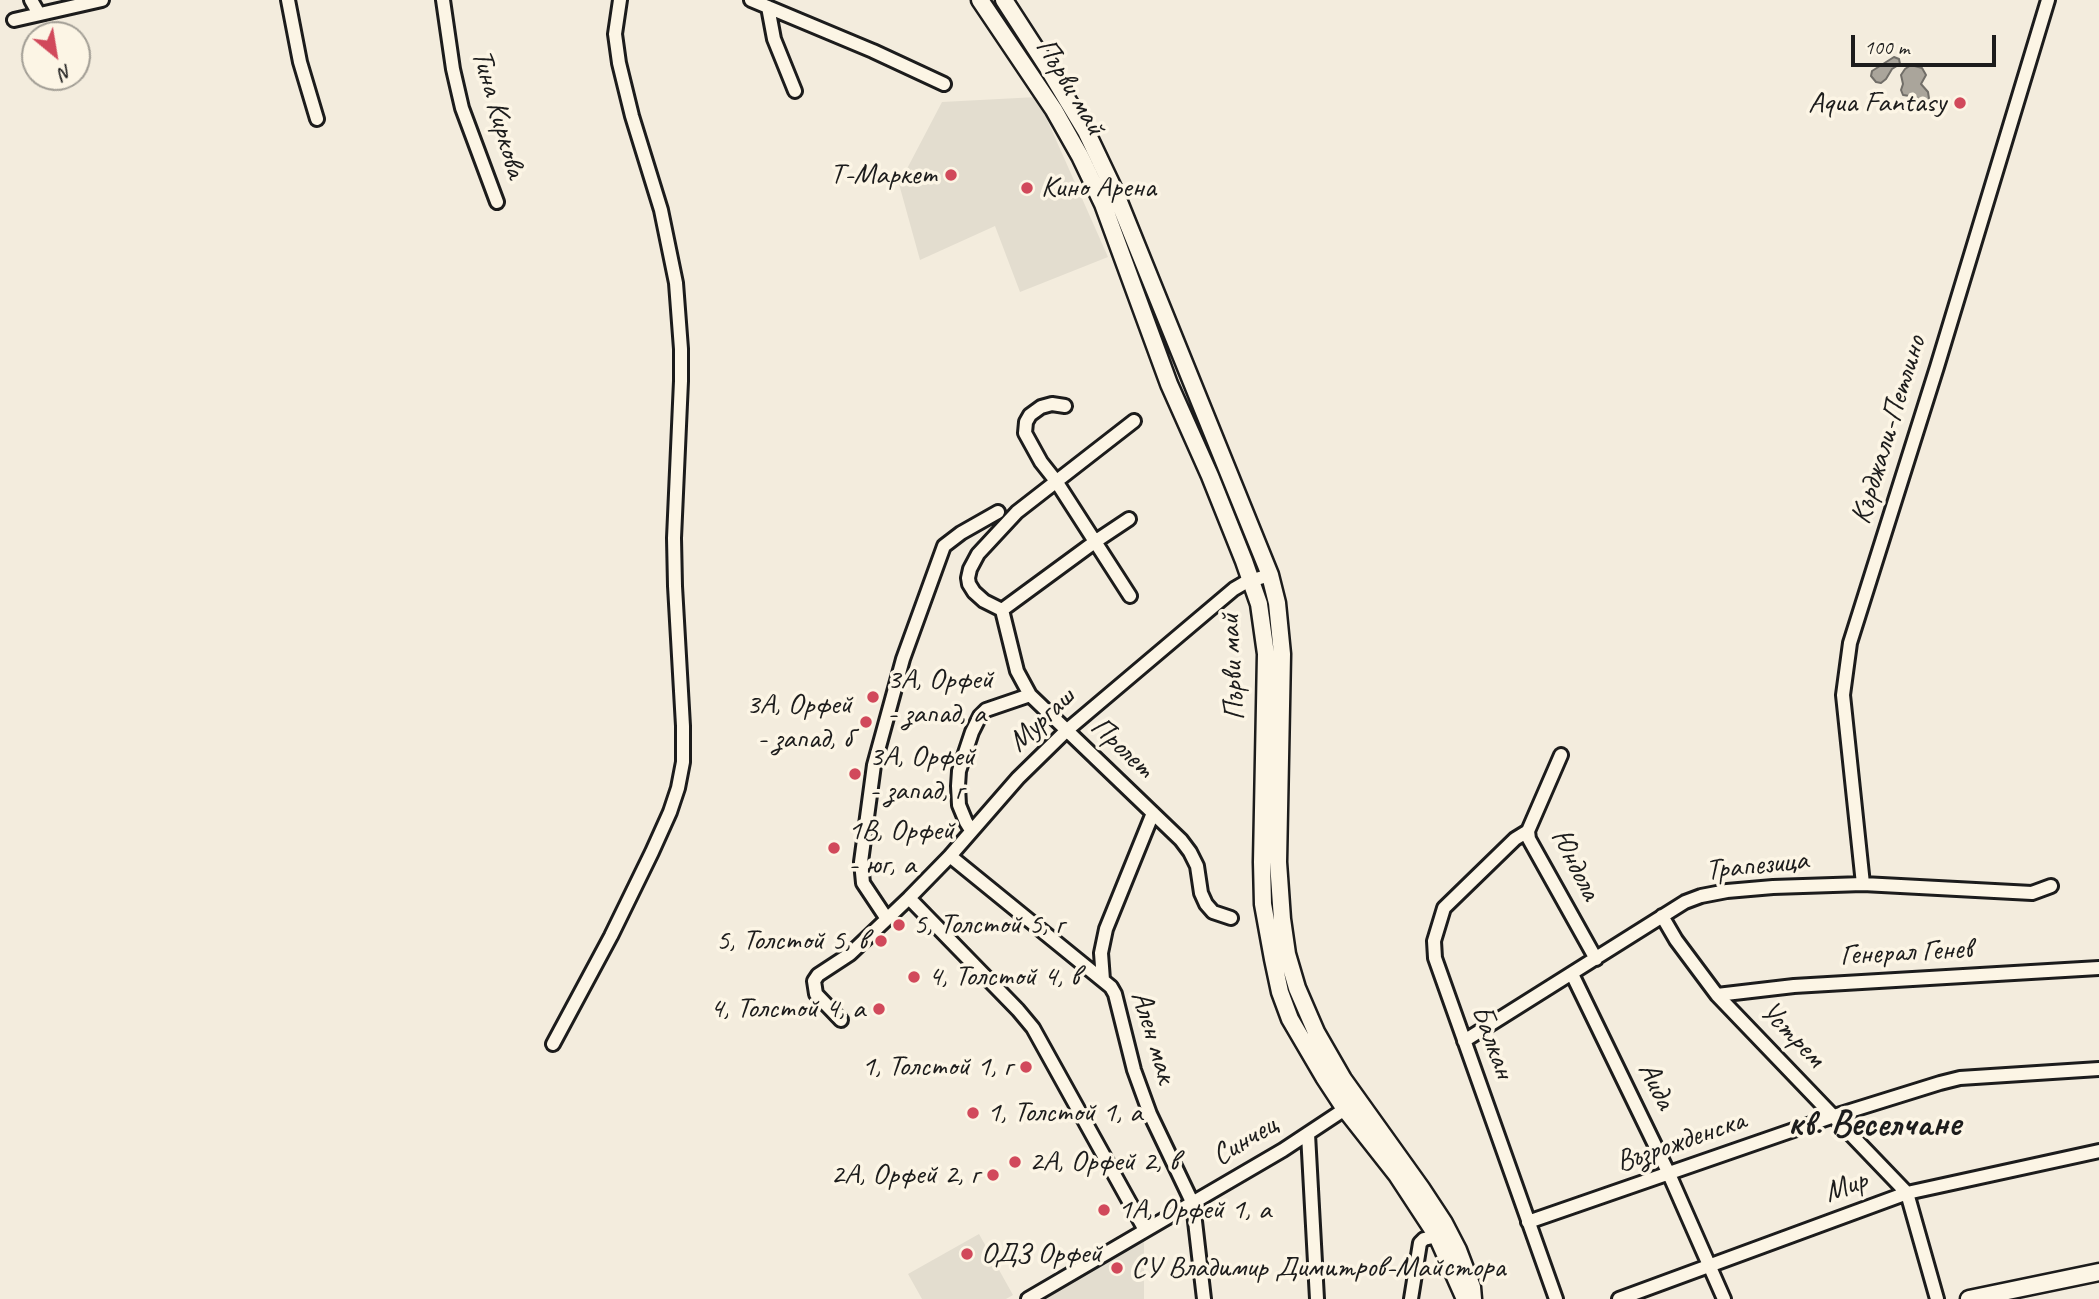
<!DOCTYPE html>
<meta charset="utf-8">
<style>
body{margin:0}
#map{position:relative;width:2099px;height:1299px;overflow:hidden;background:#f3ecdd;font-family:Caveat,sans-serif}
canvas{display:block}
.north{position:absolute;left:21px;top:21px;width:70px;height:70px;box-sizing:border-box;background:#fcf5e5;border:2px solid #a29e95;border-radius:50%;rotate:150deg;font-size:19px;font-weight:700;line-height:28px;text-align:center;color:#1c1c1c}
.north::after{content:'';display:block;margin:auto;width:24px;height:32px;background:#d1495b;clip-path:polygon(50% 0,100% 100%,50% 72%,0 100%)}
.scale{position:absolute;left:1851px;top:35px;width:145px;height:32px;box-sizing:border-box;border:4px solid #1c1c1c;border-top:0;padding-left:9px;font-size:21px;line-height:24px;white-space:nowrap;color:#1c1c1c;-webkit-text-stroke:5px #fcf5e5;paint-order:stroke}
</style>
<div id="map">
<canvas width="2099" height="1299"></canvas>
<div class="north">N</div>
<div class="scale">100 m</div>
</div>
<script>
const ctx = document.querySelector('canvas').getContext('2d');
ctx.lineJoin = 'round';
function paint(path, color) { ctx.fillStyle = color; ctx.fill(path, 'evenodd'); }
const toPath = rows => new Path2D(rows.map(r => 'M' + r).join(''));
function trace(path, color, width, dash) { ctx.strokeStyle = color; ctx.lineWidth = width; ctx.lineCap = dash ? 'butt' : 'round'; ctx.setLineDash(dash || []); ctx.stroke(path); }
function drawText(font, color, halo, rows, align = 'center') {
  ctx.font = font + ' Caveat,sans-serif'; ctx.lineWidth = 7; ctx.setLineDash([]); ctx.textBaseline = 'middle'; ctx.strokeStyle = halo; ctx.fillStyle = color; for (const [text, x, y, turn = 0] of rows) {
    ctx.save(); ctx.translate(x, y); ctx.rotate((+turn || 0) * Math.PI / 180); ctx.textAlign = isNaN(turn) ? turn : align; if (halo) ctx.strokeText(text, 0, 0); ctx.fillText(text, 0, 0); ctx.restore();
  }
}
const built = toPath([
 [1037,97,1108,257,1020,292,995,226,920,260,899,184,942,102],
 [979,1234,1013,1295,1006,1299,922,1299,908,1274],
 [1144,1236,1144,1299,1037,1299]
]);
const water = toPath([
 [1894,57,1899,59,1900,64,1892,69,1886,79,1881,83,1876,82,1871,76,1872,71,1894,57],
 [1911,65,1922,68,1926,75,1921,84,1928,92,1930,105,1926,109,1921,108,1919,100,1916,97,1903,95,1901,90,1903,84,1901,75,1905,69,1911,65]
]);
const minor = toPath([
 [31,0,39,14],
 [288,0,300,62,317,119],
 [443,0,453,69,462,108,497,202],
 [751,0,873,51,944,84],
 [768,7,774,39,795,91],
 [14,20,102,0],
 [1065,406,1052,404,1041,407,1030,415,1026,422,1025,433,1041,462,1056,481,1130,596],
 [1002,610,1017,671,1030,695,1181,840,1190,852,1197,866,1201,893,1206,904,1213,912,1231,918],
 [1002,610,984,601,974,592,969,584,968,578,970,569,978,554,1017,512,1134,421],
 [1002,610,1096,541,1129,519],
 [1561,755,1528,831,1529,839,1596,959],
 [971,830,966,822,959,805,958,786,959,771,972,732,980,716,986,710,1030,695],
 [1528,831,1515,839,1444,908,1434,941,1435,958,1556,1299],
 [950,856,1111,987,1115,994,1134,1070,1150,1114,1193,1204,1204,1299],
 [1863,884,1843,695,1850,643,1937,367,2048,0],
 [909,898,1018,1010,1033,1028,1145,1230],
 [1662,916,1676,940,1717,995,1907,1193,1937,1299],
 [887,919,863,883,861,862,874,765,903,659,944,546,961,533,998,512],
 [1572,974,1669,1174,1724,1299],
 [1103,980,1101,953,1106,929,1153,813],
 [1717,995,1794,986,2099,968],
 [841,1020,816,994,814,981,818,975,850,954,909,898,950,856,1018,778,1066,731,1234,589,1246,582,1270,575],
 [1464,1041,1685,902,1701,896,1727,891,1773,887,1863,884,2032,893,2051,886],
 [553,1044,611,936,652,852,670,812,678,788,683,762,683,726,675,586,674,538,681,381,681,349,676,283,661,210,632,116,619,63,615,34,620,0],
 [1308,1134,1317,1299],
 [1528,1222,1834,1116,1940,1083,1960,1078,2099,1069],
 [1028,1299,1283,1150,1351,1105],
 [1411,1299,1420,1243,1424,1239,1437,1236],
 [1619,1299,1907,1193,2099,1151]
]);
const major = toPath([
 [980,0,1054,110,1080,156,1103,204,1169,384,1210,476,1244,561,1259,604,1266,654,1262,862,1263,904,1273,959,1280,992,1290,1019,1324,1077,1345,1109,1397,1175,1437,1236,1465,1299],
 [1004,0,1048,68,1086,131,1115,192,1270,575,1277,603,1282,654,1278,862,1282,919,1287,954,1297,988,1316,1032,1343,1079,1421,1188,1444,1223,1458,1250,1472,1287,1473,1299],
 [1969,1299,2099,1272]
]);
const markers = [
 [1960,103,7,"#d1495b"],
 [951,175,7,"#d1495b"],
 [1027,188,7,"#d1495b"],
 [873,697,7,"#d1495b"],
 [866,722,7,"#d1495b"],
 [855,774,7,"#d1495b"],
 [834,848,7,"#d1495b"],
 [899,925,7,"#d1495b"],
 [881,941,7,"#d1495b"],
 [914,977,7,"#d1495b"],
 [879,1009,7,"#d1495b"],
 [1026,1067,7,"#d1495b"],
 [973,1113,7,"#d1495b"],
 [1015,1162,7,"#d1495b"],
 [993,1175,7,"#d1495b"],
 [1104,1210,7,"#d1495b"],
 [967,1254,7,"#d1495b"],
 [1117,1268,7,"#d1495b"]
];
const streetNames = [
 ["Първи май",1070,87,59],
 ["Тина Киркова",498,114,74],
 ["Кърджали-Петлино",1889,430,-73],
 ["Първи май",1233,667,-93],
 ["Мургаш",1042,720,-43],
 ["Пролет",1122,748,43],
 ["Юндола",1575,865,63],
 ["Трапезица",1757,866,-6],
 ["Генерал Генев",1906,953,-3],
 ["Устрем",1792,1035,46],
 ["Ален мак",1153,1037,73],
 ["Балкан",1492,1042,70],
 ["Аида",1656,1086,64],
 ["Синчец",1245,1141,-31],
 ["Възрожденска",1681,1142,-19],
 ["Мир",1846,1187,-20]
];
const poiNames = [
 ["Aqua Fantasy",1946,103,"right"],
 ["Т-Маркет",937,175,"right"],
 ["Кино Арена",1041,188],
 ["3А, Орфей",887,680],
 ["- запад, а",887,714],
 ["3А, Орфей",852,705,"right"],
 ["- запад, б",852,739,"right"],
 ["3А, Орфей",869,757],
 ["- запад, г",869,791],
 ["1В, Орфей",848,831],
 ["- юг, а",848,865],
 ["5, Толстой 5, г",913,925],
 ["5, Толстой 5, в",867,941,"right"],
 ["4, Толстой 4, в",928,977],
 ["4, Толстой 4, а",865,1009,"right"],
 ["1, Толстой 1, г",1012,1067,"right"],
 ["1, Толстой 1, а",987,1113],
 ["2А, Орфей 2, в",1029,1162],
 ["2А, Орфей 2, г",979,1175,"right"],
 ["1А, Орфей 1, а",1118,1210],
 ["ОДЗ Орфей",981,1254],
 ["СУ Владимир Димитров-Майстора",1131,1268]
];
const districtNames = [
 ["кв. Веселчане",1874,1125]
];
paint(built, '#e3ddcf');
paint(water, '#aaa59b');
trace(water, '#716e68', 2);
trace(minor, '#1c1c1c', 18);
trace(major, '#1c1c1c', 21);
trace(minor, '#fcf5e5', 12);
trace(major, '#fcf5e5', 16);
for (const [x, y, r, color] of markers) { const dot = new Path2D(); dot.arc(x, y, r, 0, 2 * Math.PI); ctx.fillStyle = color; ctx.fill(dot); trace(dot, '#fcf5e5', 2.5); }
drawText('30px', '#1c1c1c', '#fcf5e5', streetNames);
drawText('30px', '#1c1c1c', '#fcf5e5', poiNames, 'left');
drawText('bold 37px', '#1c1c1c', '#fcf5e5', districtNames);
</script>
